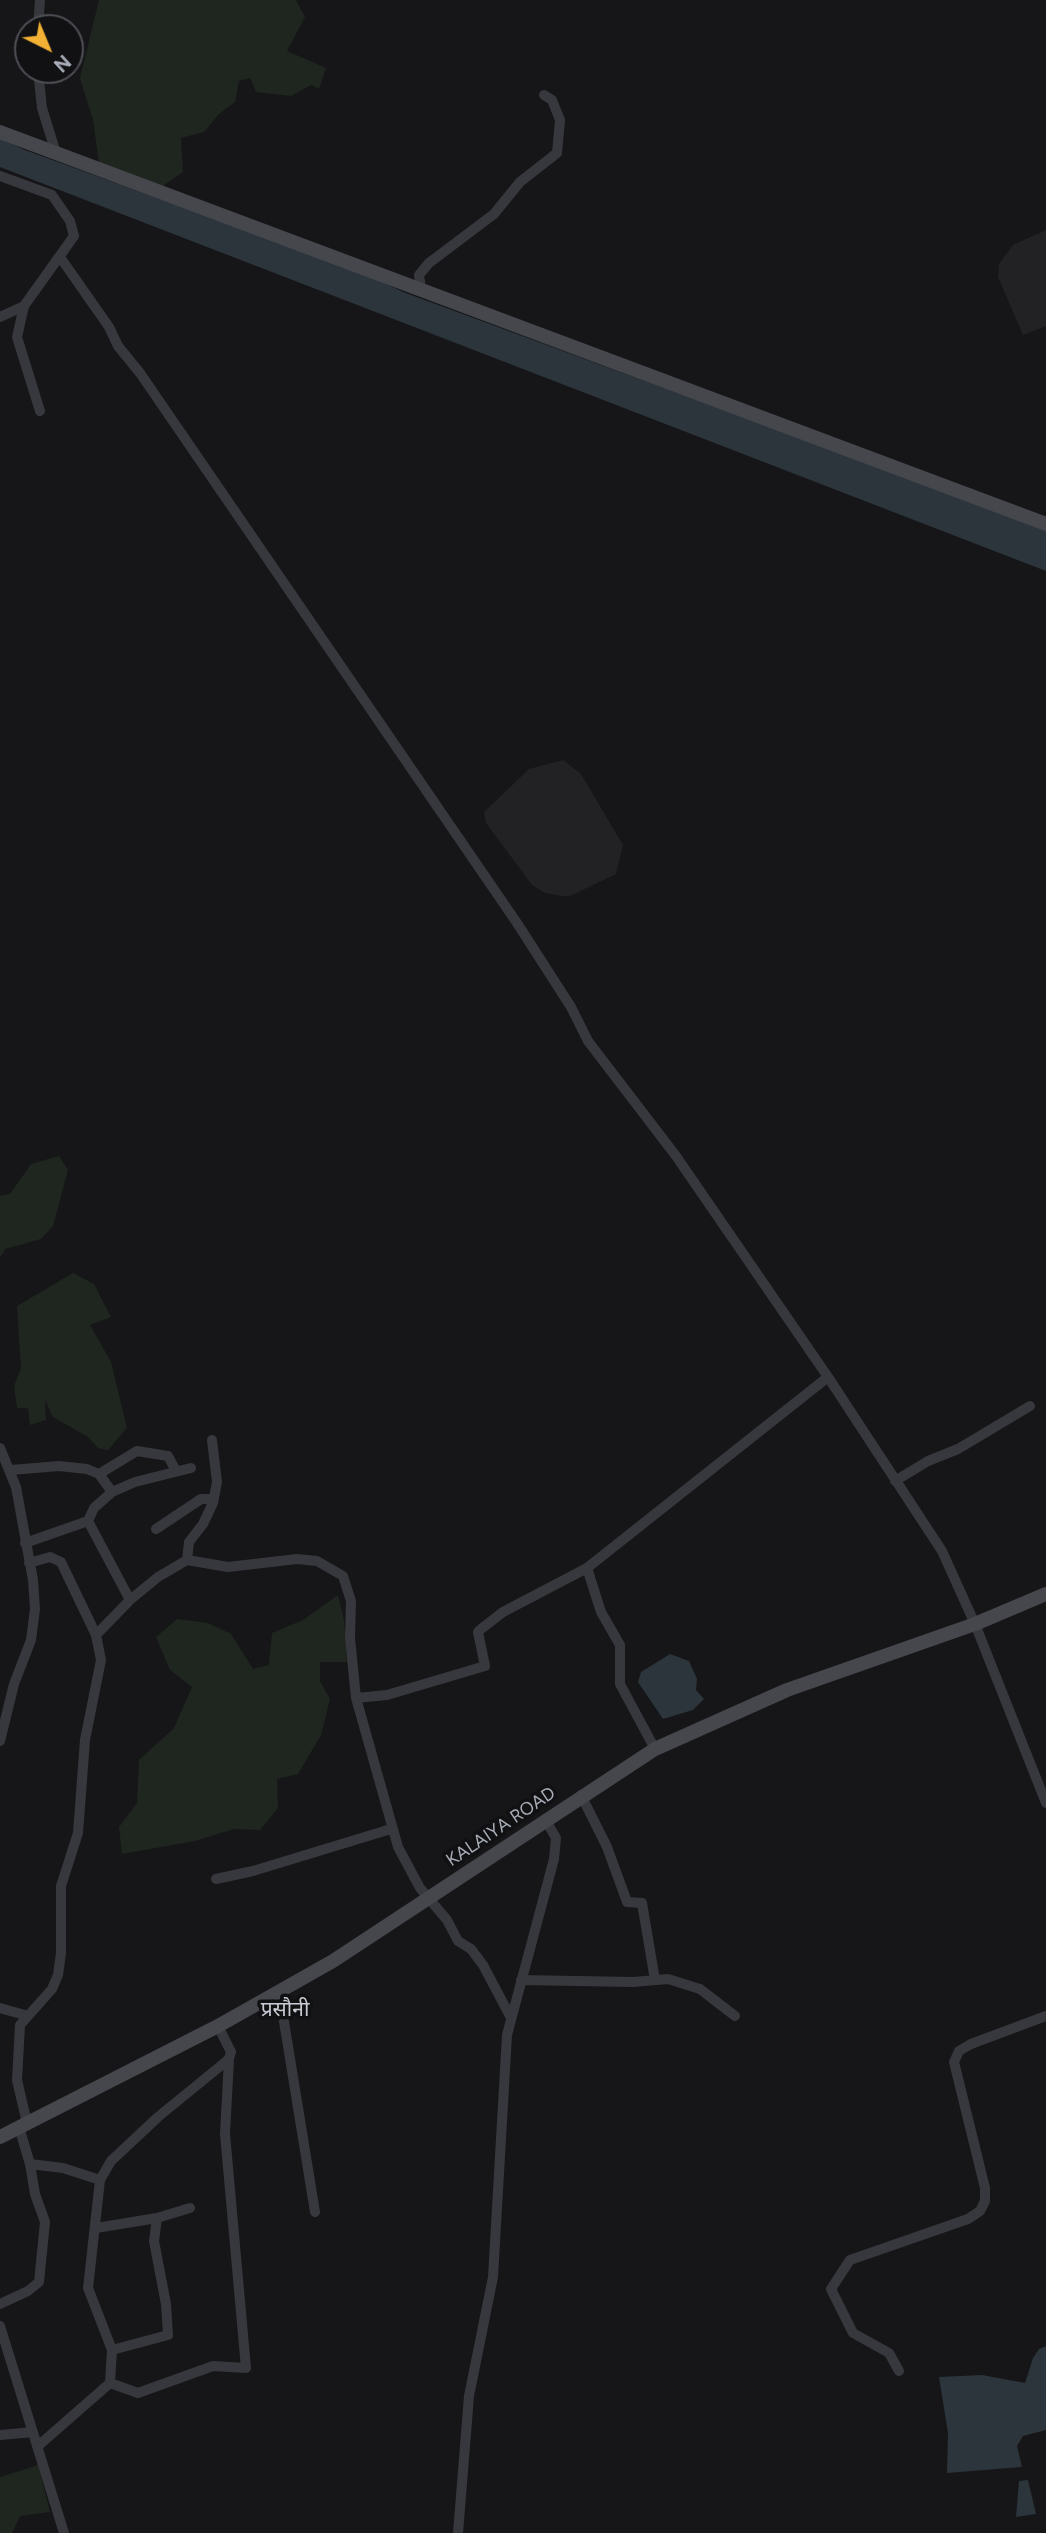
<!DOCTYPE html>
<meta charset="utf-8">
<style>
body{margin:0}
#map{position:relative;width:1046px;height:2533px;overflow:hidden;background:#161618;font-family:Figtree,sans-serif}
canvas{display:block}
.north{position:absolute;left:14px;top:14px;width:70px;height:70px;box-sizing:border-box;background:#111113;border:2px solid #4d4f55;border-radius:50%;rotate:137deg;font-size:19px;font-weight:700;line-height:28px;text-align:center;color:#a8adb8}
.north::after{content:'';display:block;margin:auto;width:24px;height:32px;background:#f2b134;clip-path:polygon(50% 0,100% 100%,50% 72%,0 100%)}
</style>
<div id="map">
<canvas width="1046" height="2533"></canvas>
<div class="north">N</div>
</div>
<script>
const ctx = document.querySelector('canvas').getContext('2d');
ctx.lineJoin = 'round';
function paint(path, color) { ctx.fillStyle = color; ctx.fill(path, 'evenodd'); }
const toPath = rows => new Path2D(rows.map(r => 'M' + r).join(''));
function trace(path, color, width, dash) { ctx.strokeStyle = color; ctx.lineWidth = width; ctx.lineCap = dash ? 'butt' : 'round'; ctx.setLineDash(dash || []); ctx.stroke(path); }
function drawText(font, color, halo, rows, align = 'center') {
  ctx.font = font + ' Figtree,"Noto Sans Devanagari",sans-serif'; ctx.lineWidth = 7; ctx.setLineDash([]); ctx.textBaseline = 'middle'; ctx.strokeStyle = halo; ctx.fillStyle = color; for (const [text, x, y, turn = 0] of rows) {
    ctx.save(); ctx.translate(x, y); ctx.rotate((+turn || 0) * Math.PI / 180); ctx.textAlign = isNaN(turn) ? turn : align; if (halo) ctx.strokeText(text, 0, 0); ctx.fillText(text, 0, 0); ctx.restore();
  }
}
const built = toPath([
 [1046,230,1046,326,1023,335,998,277,999,264,1013,245],
 [563,760,581,774,623,845,616,874,570,896,562,896,545,893,532,885,486,823,484,812,529,769]
]);
const green = toPath([
 [99,0,296,0,305,17,287,51,326,68,319,89,311,85,291,96,256,92,250,78,239,81,235,102,219,114,204,132,181,138,183,172,160,188,99,163,93,120,80,78],
 [59,1156,68,1170,53,1226,41,1239,5,1249,0,1258,0,1196,10,1194,31,1164],
 [73,1273,94,1284,111,1317,90,1325,111,1362,127,1428,108,1450,98,1448,88,1437,53,1417,45,1400,46,1420,30,1425,28,1408,17,1408,14,1386,21,1368,17,1306],
 [338,1595,344,1620,347,1662,320,1662,320,1681,330,1699,321,1735,298,1774,277,1779,278,1808,260,1830,234,1829,195,1841,122,1854,119,1827,137,1803,139,1760,174,1728,192,1687,170,1670,156,1637,177,1619,208,1623,231,1634,253,1669,269,1665,272,1633,303,1620],
 [38,2465,50,2512,20,2516,12,2533,0,2533,0,2477]
]);
const water = toPath([
 [0,138,25,150,368,275,403,292,1046,529,1046,571,0,167],
 [670,1654,689,1661,697,1679,696,1690,704,1699,693,1710,663,1719,638,1682,641,1672],
 [1046,2346,1046,2430,1023,2436,1017,2446,1022,2467,947,2473,948,2433,939,2377,982,2375,1025,2383,1033,2358,1039,2349],
 [1028,2480,1036,2514,1016,2517,1019,2481]
]);
const minor = toPath([
 [38,28,40,0],
 [38,70,42,108,56,153],
 [0,176,52,195,70,221,74,236,24,306,0,317],
 [60,257,109,327,118,346,140,373,517,923,571,1007,588,1041,676,1156,828,1377],
 [421,289,419,275,429,263,494,214,520,182,557,153,560,120,552,100,544,95],
 [24,306,17,337,40,411],
 [0,1448,16,1487,33,1580,35,1609,31,1640,14,1684,0,1741],
 [11,1470,59,1466,87,1469,99,1474,112,1492,135,1482,191,1468],
 [99,1474,137,1451,168,1456,176,1471],
 [895,1481,928,1461,958,1449,1030,1406],
 [112,1492,94,1508,88,1521,130,1600],
 [156,1529,201,1499,211,1499,213,1503],
 [25,1543,88,1521],
 [187,1560,189,1542,203,1524,213,1503,217,1482,212,1440],
 [587,1568,601,1612,620,1645,620,1684,655,1749],
 [96,1635,130,1600,158,1577,187,1560,228,1567,297,1559,317,1561,343,1576,351,1601,350,1638,356,1698,398,1847,420,1888,447,1920,458,1941,471,1949,483,1965,510,2016],
 [356,1698,387,1695,485,1666,478,1632,481,1629,503,1612,587,1568,828,1377,942,1551,975,1624,1046,1803],
 [581,1795,607,1847,627,1902,642,1903,655,1980],
 [216,1879,253,1871,391,1829],
 [521,1980,633,1982,668,1979,700,1989,735,2016],
 [279,1991,315,2212],
 [0,2008,25,2015],
 [27,2123,17,2080,20,2025,52,1989,58,1975,61,1953,61,1886,78,1833,85,1740,101,1660,96,1635,61,1562,50,1557,29,1563],
 [19,2127,30,2164,63,2168,100,2180],
 [96,2228,157,2218,190,2208],
 [0,2304,28,2291,39,2282,45,2222,35,2194,30,2164],
 [0,2326,64,2533],
 [112,2350,168,2335,166,2304,154,2241,157,2218],
 [899,2371,889,2353,853,2333,831,2289,850,2260,968,2219,980,2211,985,2201,985,2188,954,2062,959,2051,971,2044,1046,2016],
 [110,2383,138,2393,213,2366,246,2368,225,2134,229,2059],
 [0,2435,33,2432],
 [38,2446,110,2383,112,2350,88,2288,100,2180,111,2161,158,2117,229,2059,231,2052,218,2026],
 [458,2533,469,2396,493,2277,507,2035,554,1859,556,1838,545,1819]
]);
const secondary = toPath([
 [0,132,1046,524],
 [0,2137,218,2026,333,1961,655,1749,787,1690,975,1624,1046,1594]
]);
const streetNames = [
 ["KALAIYA ROAD",501,1827,-34]
];
const quarterNames = [
 ["प्रसौनी",285,2010]
];
paint(built, '#222225');
paint(green, '#1e261f');
paint(water, '#2c353c');
trace(minor, '#37383d', 10);
trace(secondary, '#45474d', 14);
drawText('18px', '#a8adb8', '#111113', streetNames);
drawText('21px', '#c9ccd4', '#111113', quarterNames);
</script>
